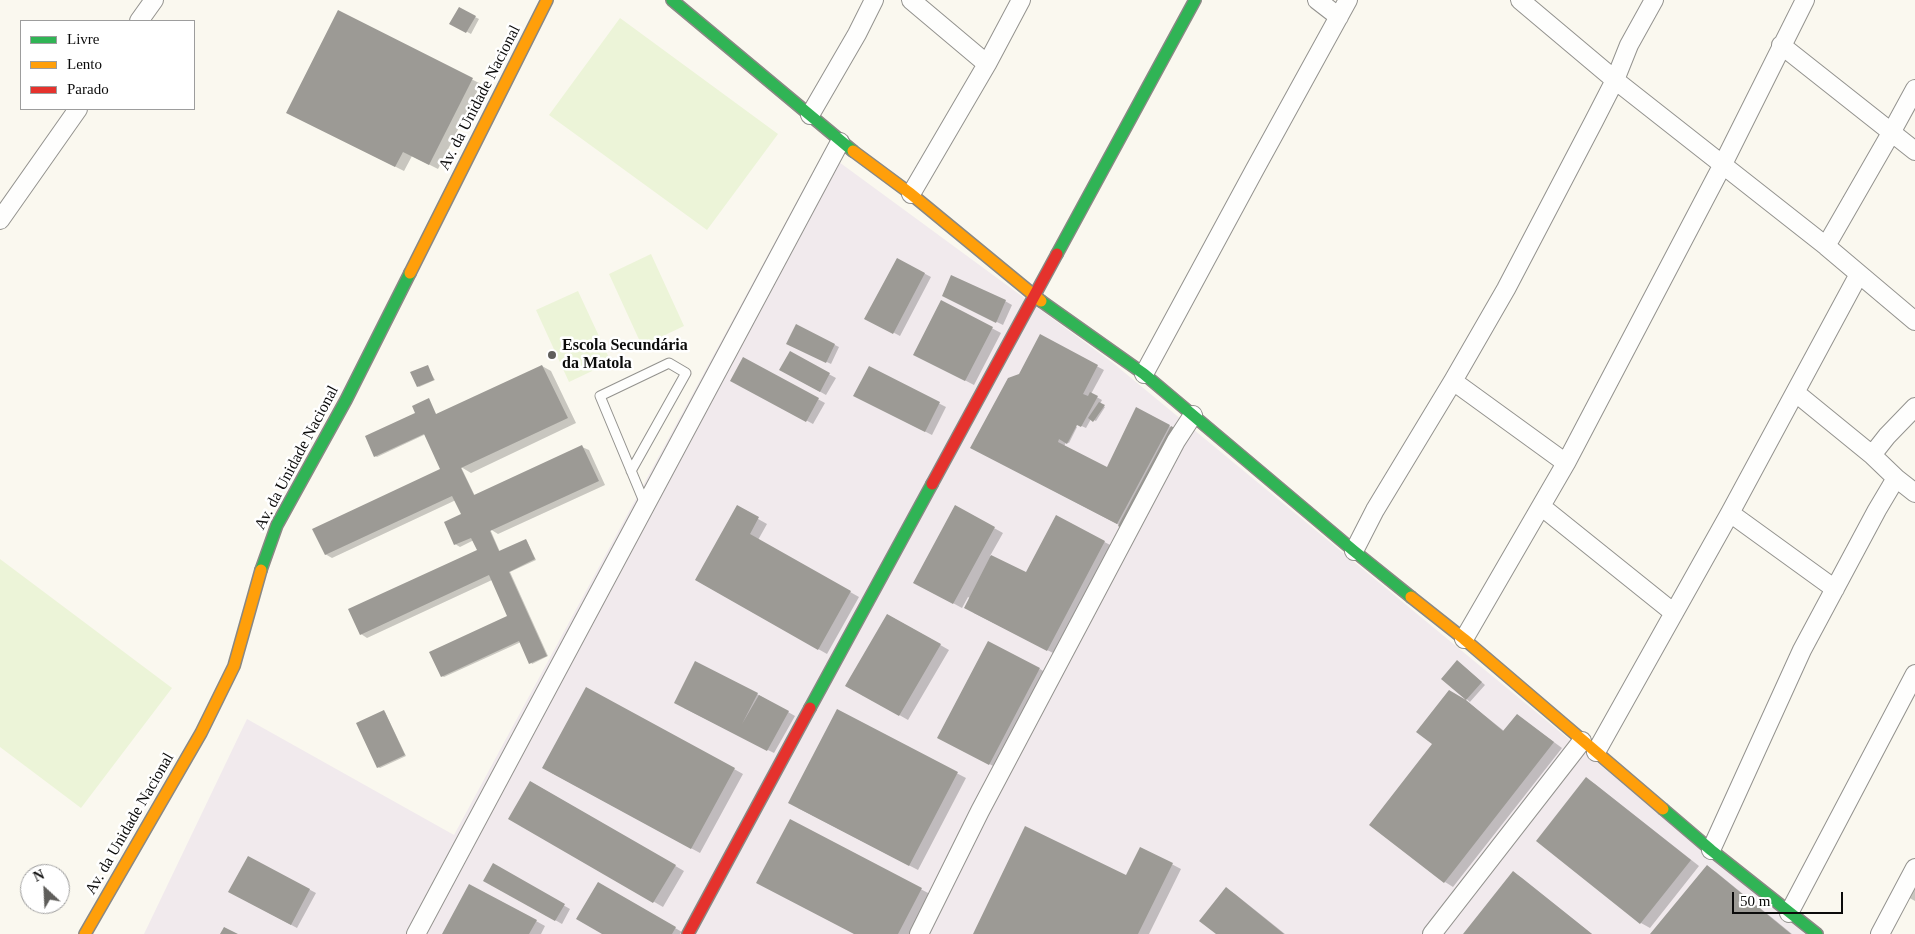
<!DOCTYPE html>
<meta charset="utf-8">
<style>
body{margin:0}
#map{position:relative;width:1915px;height:934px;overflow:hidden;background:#faf8ef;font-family:"Times New Roman",serif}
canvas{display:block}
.legend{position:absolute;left:20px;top:20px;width:175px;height:90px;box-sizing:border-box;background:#fff;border:1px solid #9d9d9d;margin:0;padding:6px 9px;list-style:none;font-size:15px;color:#0b0b0b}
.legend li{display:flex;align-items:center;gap:10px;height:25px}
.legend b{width:25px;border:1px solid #9d9d9d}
.north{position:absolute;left:20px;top:864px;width:50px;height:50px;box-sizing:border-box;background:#fff;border:1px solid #9d9d9d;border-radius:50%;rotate:335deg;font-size:14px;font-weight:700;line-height:20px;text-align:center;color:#0b0b0b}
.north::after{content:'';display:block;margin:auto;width:18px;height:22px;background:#5f5e5b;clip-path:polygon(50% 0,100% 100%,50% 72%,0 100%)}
.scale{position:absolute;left:1732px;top:892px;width:111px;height:22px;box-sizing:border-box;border:2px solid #0b0b0b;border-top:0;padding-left:6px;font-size:15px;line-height:18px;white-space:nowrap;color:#0b0b0b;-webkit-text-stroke:4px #fff;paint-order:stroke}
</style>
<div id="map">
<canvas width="1915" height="934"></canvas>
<ul class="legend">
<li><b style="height:6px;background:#30b455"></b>Livre</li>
<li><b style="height:6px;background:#ff9f0a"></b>Lento</li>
<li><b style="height:6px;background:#e5322d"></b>Parado</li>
</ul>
<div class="north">N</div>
<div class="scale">50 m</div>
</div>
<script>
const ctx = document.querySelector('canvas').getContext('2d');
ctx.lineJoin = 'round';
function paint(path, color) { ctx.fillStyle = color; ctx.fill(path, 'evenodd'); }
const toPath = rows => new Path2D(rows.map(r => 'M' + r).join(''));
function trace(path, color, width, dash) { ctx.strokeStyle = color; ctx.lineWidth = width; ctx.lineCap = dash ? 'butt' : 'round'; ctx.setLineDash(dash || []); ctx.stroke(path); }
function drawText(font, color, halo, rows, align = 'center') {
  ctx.font = font + ' "Times New Roman",serif'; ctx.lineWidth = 5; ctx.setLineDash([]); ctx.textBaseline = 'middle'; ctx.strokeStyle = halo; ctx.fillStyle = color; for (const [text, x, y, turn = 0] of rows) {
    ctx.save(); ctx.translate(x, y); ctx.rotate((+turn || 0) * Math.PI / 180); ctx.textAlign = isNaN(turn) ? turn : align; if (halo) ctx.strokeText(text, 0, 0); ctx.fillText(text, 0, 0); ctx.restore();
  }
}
const industrial = toPath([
 [824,151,1113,363,1805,934,144,934,247,719,454,835]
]);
const pitch = toPath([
 [620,18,778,134,707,230,549,115],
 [651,254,684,326,642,346,609,274],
 [578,291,611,362,569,382,536,310],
 [0,559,172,688,81,808,0,747]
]);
const shadow = toPath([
 [459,9,479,19,471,34,451,23],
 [339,12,481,84,438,169,412,156,404,171,296,117],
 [897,259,931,277,900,336,866,318],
 [950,299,1005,301,1012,305,1003,325],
 [942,302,1001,333,974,385,924,359],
 [796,326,839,347,831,364,792,345],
 [1040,336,1104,370,1091,394,1102,400,1100,404,1105,407,1096,421,1091,419,1086,428,1075,423,1075,426,1077,427,1069,443,1066,442,1064,447,1107,469,1169,426,1178,431,1119,525,980,452],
 [790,353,836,378,826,395,781,370],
 [744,359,825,403,813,424,732,380],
 [427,366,435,380,419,387,418,386],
 [542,366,551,371,576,423,471,473,461,467,475,496,582,447,589,450,605,485,498,534,490,529,500,552,526,540,527,541,536,560,510,572,548,656,532,664,521,642,444,677,442,676,509,616,492,580,367,638,361,634,479,550,474,540,460,547,455,544,463,515,456,500,332,558,325,554,443,473,426,434,377,457,375,456,436,416],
 [869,368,946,407,932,435,861,399],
 [737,507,767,524,758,540,859,597,827,654,696,580],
 [956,507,1003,533,990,556,1026,574,1057,517,1114,547,1057,655,974,613,970,598,968,597,962,608,923,587],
 [888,615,949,650,908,720,847,685],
 [1461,664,1485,685,1469,703,1504,731,1517,715,1562,748,1453,887,1445,882,1469,703,1470,702,1443,679],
 [1040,669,1048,674,999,769,947,742],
 [757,694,795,716,774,753,684,708],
 [837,711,966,778,918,870,798,808],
 [385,712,406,756,380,768,378,767],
 [734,769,743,774,700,853,552,773],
 [1587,779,1595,784,1699,866,1650,928,1641,923],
 [531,782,684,871,663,907,510,819],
 [790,821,930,894,909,934,856,934],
 [1141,848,1181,869,1149,934,974,934,1127,877],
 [248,857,316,893,297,928,230,892],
 [494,865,570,909,562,924,485,880],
 [1708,867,1716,872,1792,934,1652,934],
 [1514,873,1522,878,1592,934,1464,934],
 [599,884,682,932,680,934,604,934],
 [1915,887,1915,901,1904,895],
 [1227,889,1235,894,1285,934,1218,934],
 [536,921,545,926,541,934,443,934]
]);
const building = toPath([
 [459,7,476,16,466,33,449,24],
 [338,10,473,78,429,165,403,152,395,167,286,113],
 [897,258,925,273,893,334,864,319],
 [951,275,1006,300,996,323,942,296],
 [941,300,993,327,965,381,913,355],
 [796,324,835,344,826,363,786,344],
 [1040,334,1098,365,1083,394,1088,396,1090,392,1098,396,1081,427,1077,425,1067,444,1059,439,1058,442,1107,467,1136,407,1170,425,1117,524,970,448,1008,378,1019,374],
 [790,351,830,373,820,392,779,370],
 [743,357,819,398,806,422,730,381],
 [428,365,434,380,417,387,410,372],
 [542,365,568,418,461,468,474,495,582,445,599,481,490,531,499,551,526,539,535,559,509,572,547,656,529,664,519,641,441,677,429,652,507,616,489,575,360,635,348,609,477,550,471,538,454,545,444,522,461,514,452,496,325,555,312,529,440,469,424,434,374,457,365,436,415,413,412,406,429,398,436,414],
 [869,366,940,402,925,432,853,396],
 [1099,402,1105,405,1093,422,1088,418],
 [1171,426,1180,431,1126,531,1118,526],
 [737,505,759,517,750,534,851,591,818,650,695,580],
 [955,505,995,527,953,604,913,583],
 [1056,515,1105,541,1047,651,964,608,991,555,1026,572],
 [887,614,941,644,899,716,845,686],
 [988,641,1040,668,989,765,937,738],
 [1457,660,1482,682,1466,700,1441,679],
 [695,661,758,693,742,724,759,695,789,711,767,751,674,703],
 [586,687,735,768,691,849,542,768],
 [1449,690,1466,700,1503,731,1517,714,1554,742,1444,883,1369,825,1432,744,1416,732],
 [837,709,958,772,909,866,788,803],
 [384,710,405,755,377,768,356,723],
 [1586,777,1691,860,1640,924,1536,841],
 [530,781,676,865,653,903,508,819],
 [790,819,922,888,898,934,854,934,756,883],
 [1025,826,1126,875,1140,847,1173,863,1138,934,973,934],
 [248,856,310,889,291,925,228,892],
 [493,863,565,904,555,921,483,881],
 [1707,865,1791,934,1650,934],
 [1513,871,1592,934,1463,934],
 [598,882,676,927,672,934,602,934,576,919],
 [469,884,537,920,529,934,442,934],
 [1226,887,1284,934,1216,934,1199,921],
 [224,927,238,934,220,934]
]);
const lane = toPath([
 [631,471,686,373,669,363,600,396,645,504]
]);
const street = toPath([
 [911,0,987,64],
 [1317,0,1339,17],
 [1520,0,1615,80,1826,246,1915,321],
 [139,21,154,0],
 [1781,45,1915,151],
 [810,115,857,34,874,0],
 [911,194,987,64,1021,0],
 [0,220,78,109],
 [1826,246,1891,133,1915,89],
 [1144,374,1255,169,1348,0],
 [1453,381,1566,463],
 [1796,393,1872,455],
 [1896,478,1915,493],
 [1542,507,1674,613],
 [1730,513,1835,589],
 [1354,551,1375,510,1453,381,1506,289,1594,121,1615,80,1629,45,1654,0],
 [1464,639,1566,463,1722,166,1805,0],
 [1596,752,1730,513,1859,274],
 [1711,850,1802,650,1877,510,1896,478,1872,455,1887,436,1915,407],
 [1789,913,1915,674],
 [416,934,840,142],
 [919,934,980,811,1176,441,1193,415],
 [1432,934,1582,741],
 [1880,934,1915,868]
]);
const fast = toPath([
 [672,0,853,151],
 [1057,254,1195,0],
 [1041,301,1144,374,1354,551,1411,597],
 [261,570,277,525,346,400,410,273],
 [810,708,932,484],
 [1663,809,1711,850,1817,934]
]);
const slow = toPath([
 [853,151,911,194,1041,301],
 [410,273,547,0],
 [1411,597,1464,639,1663,809],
 [85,934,201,733,234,666,261,570]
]);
const jam = toPath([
 [932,484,1057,254],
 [688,934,810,708]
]);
const markers = [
 [552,355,5,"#5f5e5b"]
];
const streetNames = [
 ["Av. da Unidade Nacional",480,98,-63],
 ["Av. da Unidade Nacional",297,458,-62],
 ["Av. da Unidade Nacional",130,824,-60]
];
const poiNames = [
 ["Escola Secundária",562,346],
 ["da Matola",562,364]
];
paint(industrial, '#f1eaed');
paint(pitch, '#ecf4d8');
paint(shadow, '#0003');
paint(building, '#9c9a95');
trace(lane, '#93928e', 11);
trace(street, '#93928e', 20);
trace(fast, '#898884', 14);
trace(slow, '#898884', 14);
trace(jam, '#898884', 14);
trace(lane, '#fefefd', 9);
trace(street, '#fefefd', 18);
trace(fast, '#30b455', 11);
trace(slow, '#ff9f0a', 11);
trace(jam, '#e5322d', 11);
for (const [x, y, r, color] of markers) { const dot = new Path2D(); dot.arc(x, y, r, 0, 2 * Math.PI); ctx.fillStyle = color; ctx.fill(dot); trace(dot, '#fff', 2); }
drawText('16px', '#0b0b0b', '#fff', streetNames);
drawText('bold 16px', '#0b0b0b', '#fff', poiNames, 'left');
</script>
